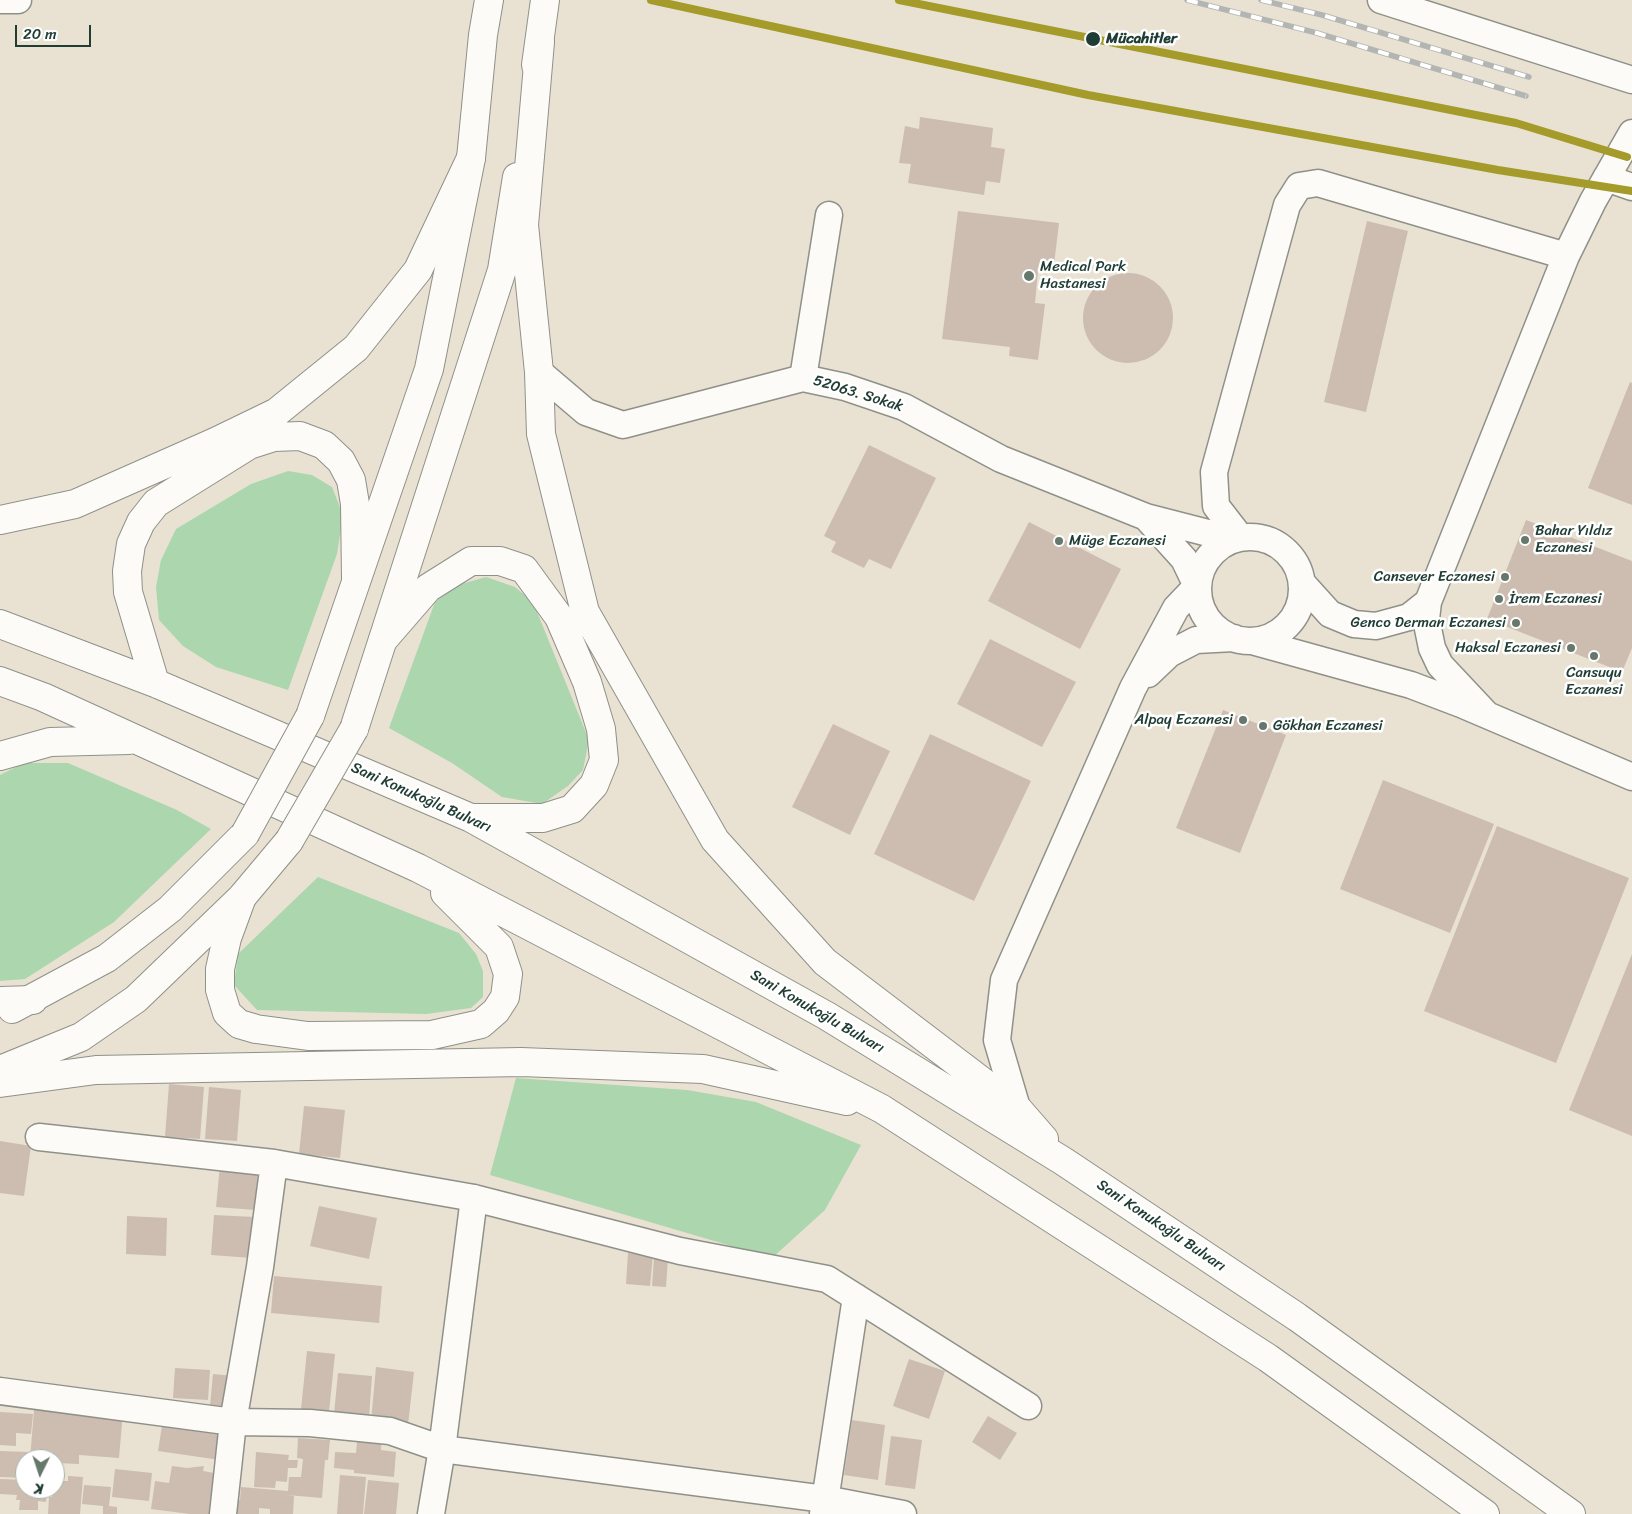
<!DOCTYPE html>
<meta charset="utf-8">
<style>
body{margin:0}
#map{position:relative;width:1632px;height:1514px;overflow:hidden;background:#e9e2d3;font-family:Sriracha,sans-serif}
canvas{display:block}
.north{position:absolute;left:15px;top:1449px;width:50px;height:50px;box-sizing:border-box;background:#fff;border:1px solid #a5b1ae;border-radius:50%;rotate:184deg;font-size:14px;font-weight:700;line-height:20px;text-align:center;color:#1f3d34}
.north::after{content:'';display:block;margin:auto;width:18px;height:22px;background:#66776c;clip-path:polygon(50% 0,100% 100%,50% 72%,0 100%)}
.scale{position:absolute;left:15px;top:25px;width:76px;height:22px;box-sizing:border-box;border:2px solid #1f3d34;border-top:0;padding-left:6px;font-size:15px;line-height:18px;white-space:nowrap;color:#1f3d34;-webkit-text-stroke:4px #fff;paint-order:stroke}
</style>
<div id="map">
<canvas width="1632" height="1514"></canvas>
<div class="north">K</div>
<div class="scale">20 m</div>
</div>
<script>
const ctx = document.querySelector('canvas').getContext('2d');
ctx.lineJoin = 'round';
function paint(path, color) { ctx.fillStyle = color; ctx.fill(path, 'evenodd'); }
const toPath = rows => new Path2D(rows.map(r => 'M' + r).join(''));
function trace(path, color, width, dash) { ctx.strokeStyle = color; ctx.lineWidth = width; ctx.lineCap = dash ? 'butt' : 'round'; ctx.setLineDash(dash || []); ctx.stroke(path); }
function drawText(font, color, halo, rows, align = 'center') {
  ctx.font = font + ' Sriracha,sans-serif'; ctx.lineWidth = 5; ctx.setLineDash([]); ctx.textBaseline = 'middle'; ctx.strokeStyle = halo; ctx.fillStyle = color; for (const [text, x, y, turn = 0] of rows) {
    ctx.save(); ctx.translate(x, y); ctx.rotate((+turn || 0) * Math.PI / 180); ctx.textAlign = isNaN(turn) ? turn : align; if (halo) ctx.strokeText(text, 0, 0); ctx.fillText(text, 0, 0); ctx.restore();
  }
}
const green = toPath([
 [288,471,312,475,332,487,343,515,337,554,288,690,216,667,183,646,159,620,156,587,161,560,176,529,251,484],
 [486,577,515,587,533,602,589,740,583,770,568,786,542,804,502,797,452,763,389,728,435,602,458,585],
 [24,763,68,763,177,810,211,829,114,922,25,979,0,981,0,775],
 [318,877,459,933,476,954,483,971,483,997,471,1008,426,1014,257,1010,234,985,238,954],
 [516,1078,687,1090,756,1102,861,1145,825,1210,772,1258,490,1175]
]);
const building = toPath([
 [920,117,993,128,991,147,1005,149,1000,183,986,181,984,195,908,183,911,164,899,163,905,126,919,129],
 [958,211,1059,223,1053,273,1038,271,1035,303,1045,304,1038,360,1009,356,1010,347,942,339],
 [1367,221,1408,231,1366,412,1324,402],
 '1083 318a45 45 0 1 1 90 0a45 45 0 1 1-90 0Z',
 [1630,382,1632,383,1632,505,1588,488],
 [869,445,936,478,891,569,869,559,864,568,831,552,836,542,824,536],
 [1526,520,1632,561,1632,648,1622,672,1487,619],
 [1029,522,1121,569,1080,649,988,601],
 [990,639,1076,682,1042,747,957,704],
 [1223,710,1286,735,1240,853,1176,828],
 [833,724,890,751,850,835,792,807],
 [930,734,1031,781,974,901,874,854],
 [1383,780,1494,824,1450,933,1340,889],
 [1497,826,1629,878,1556,1063,1424,1011],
 [1632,954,1632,1136,1569,1110],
 [169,1084,204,1087,200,1139,165,1137],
 [209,1087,241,1090,237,1141,205,1139],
 [304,1106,345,1110,340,1158,299,1154],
 [0,1141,31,1146,24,1196,0,1193],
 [220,1165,258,1168,255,1210,216,1207],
 [319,1206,377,1218,369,1259,310,1246],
 [214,1215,255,1217,252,1258,211,1255],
 [127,1216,167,1218,166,1256,126,1254],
 [628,1253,653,1255,650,1286,626,1284],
 [654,1257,668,1258,666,1287,652,1286],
 [274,1276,382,1286,379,1323,271,1313],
 [307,1351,335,1354,329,1412,301,1409],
 [909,1359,945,1371,929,1419,893,1406],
 [376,1367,414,1372,408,1425,371,1421],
 [175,1368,210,1370,208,1400,173,1398],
 [338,1373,372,1376,369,1418,334,1414],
 [213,1374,234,1376,231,1408,210,1406],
 [34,1410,123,1412,119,1458,79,1455,79,1464,55,1463,55,1459,30,1459],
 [0,1412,33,1414,31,1434,16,1433,16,1446,0,1445],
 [988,1416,1017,1433,1000,1460,972,1442],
 [163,1419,224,1427,220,1460,158,1451],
 [852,1420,885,1425,878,1480,844,1475],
 [358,1430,382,1433,381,1450,396,1452,394,1477,354,1473,354,1470,334,1468,335,1452,356,1453],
 [891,1436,922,1440,915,1489,885,1485],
 [298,1438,330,1440,328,1460,325,1460,322,1498,287,1495,294,1496,293,1514,270,1514,270,1509,259,1508,259,1514,232,1514,233,1499,240,1500,241,1487,288,1491,289,1477,301,1477,303,1459,297,1458],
 [0,1451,28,1452,27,1459,25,1459,25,1478,0,1477],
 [256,1452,289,1455,288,1460,298,1460,297,1468,288,1468,287,1482,276,1481,275,1488,254,1487],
 [172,1466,187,1468,204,1466,203,1471,220,1474,215,1514,190,1514,151,1509,155,1481,169,1483],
 [115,1469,152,1473,149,1501,112,1497],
 [340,1475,366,1477,363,1514,337,1514],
 [68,1476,83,1477,80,1514,48,1514,49,1497,52,1497,53,1489,56,1489,57,1481,68,1481],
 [0,1479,25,1480,25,1489,47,1489,46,1502,38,1501,38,1510,19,1510,20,1500,16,1500,17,1495,0,1494],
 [368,1480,399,1483,396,1514,364,1514],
 [84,1485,111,1487,109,1506,117,1507,117,1514,103,1514,103,1506,82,1504]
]);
const minor = toPath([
 [0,0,18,0],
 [1381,0,1632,80],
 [1606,178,1632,187],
 [539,372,586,412,623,425,803,378,845,387,904,407,1001,459,1146,517,1212,534,1240,537],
 [803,378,829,215],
 '1198 589a52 52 0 1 1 104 0a52 52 0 1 1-104 0Z',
 [1240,537,1216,506,1214,472,1287,205,1299,186,1318,183,1566,256],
 [1302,583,1330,614,1354,624,1376,626,1409,617,1428,602],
 [1252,641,1411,685,1461,704,1632,777],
 [1148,674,1169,654,1196,640,1234,638],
 [1487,715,1440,665,1432,648,1426,619,1428,602,1566,256,1593,201,1632,133],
 [1017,1108,997,1040,1004,980,1133,688,1176,608,1197,586,1184,559,1146,517],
 [39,1137,274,1163,474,1198,680,1251,827,1279,1028,1406],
 [0,1391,233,1422,310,1423,390,1431,442,1449,825,1499,903,1514],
 [223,1514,233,1422,260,1267,274,1163],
 [431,1514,442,1449,474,1198],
 [823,1514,856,1297]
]);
const major = toPath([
 [536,65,545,0],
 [310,716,429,369,471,158,483,35,489,0],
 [354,729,502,270,517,177],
 [12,1009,107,958,170,909,245,834],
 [0,1070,81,1037,136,999,242,897,289,841]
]);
const highway = toPath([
 [540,42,524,225,539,372,541,434,585,612,715,840,825,962,1017,1108,1044,1139],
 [0,520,75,504,215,442,277,412,356,348,418,270,471,158],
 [0,624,155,683,471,818,827,1016,1063,1161,1297,1317,1571,1514],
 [383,640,428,588,471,561,500,561,524,569,559,617,587,682,601,729,604,760,594,785,572,809,543,818,473,818],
 [0,681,43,697,418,868,882,1109,1268,1358,1485,1514],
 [155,683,128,592,127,571,131,544,141,522,156,503,249,445,274,437,300,436,324,445,341,461,351,480,355,504,356,578],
 [0,756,50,742,129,740],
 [242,897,227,938,220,969,220,990,227,1013,239,1024,256,1029,308,1036,432,1035,481,1024,496,1011,505,997,508,974,499,947,445,893],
 [0,1001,33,1000],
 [0,1083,96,1070,521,1062,703,1069,847,1101]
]);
const rail = toPath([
 [1187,0,1317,33,1526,96],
 [1261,0,1322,15,1529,77]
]);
const majorBridge = toPath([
 [245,834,310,716],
 [289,841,354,729]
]);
const rail1 = toPath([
 [651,0,1088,95,1498,170,1632,191],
 [899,0,1516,123,1627,157]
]);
const markers = [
 [1093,39,8,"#1f3d34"],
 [1029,276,6,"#66776c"],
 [1525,540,5,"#66776c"],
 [1059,541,5,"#66776c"],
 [1505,577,5,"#66776c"],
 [1499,599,5,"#66776c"],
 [1516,623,5,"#66776c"],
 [1571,648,5,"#66776c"],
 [1594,656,5,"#66776c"],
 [1243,720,5,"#66776c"],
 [1263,726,5,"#66776c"]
];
const stopNames = [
 ["Mücahitler",1106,39]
];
const poiNames = [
 ["Medical Park",1040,267],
 ["Hastanesi",1040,284],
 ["Bahar Yıldız",1535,531],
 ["Eczanesi",1535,548],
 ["Müge Eczanesi",1069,541],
 ["Cansever Eczanesi",1495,577,"right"],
 ["İrem Eczanesi",1509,599],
 ["Genco Derman Eczanesi",1506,623,"right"],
 ["Haksal Eczanesi",1561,648,"right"],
 ["Cansuyu",1594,673,"center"],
 ["Eczanesi",1594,690,"center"],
 ["Alpay Eczanesi",1233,720,"right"],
 ["Gökhan Eczanesi",1273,726]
];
const streetNames = [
 ["52063. Sokak",858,394,17],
 ["Sani Konukoğlu Bulvarı",421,798,24],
 ["Sani Konukoğlu Bulvarı",817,1012,30],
 ["Sani Konukoğlu Bulvarı",1161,1226,34]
];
paint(green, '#acd6ad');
paint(building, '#ccbdb0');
trace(minor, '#8f9188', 29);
trace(major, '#8f9188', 30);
trace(highway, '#8f9188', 30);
trace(minor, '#fcfbf8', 26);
trace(major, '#fcfbf8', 28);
trace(highway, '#fcfbf8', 28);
trace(rail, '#b3b5b2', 5.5);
trace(rail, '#fff', 4, [11]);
trace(majorBridge, '#8f9188', 30, []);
trace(majorBridge, '#fcfbf8', 28);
trace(rail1, '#a49b2a', 8);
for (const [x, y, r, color] of markers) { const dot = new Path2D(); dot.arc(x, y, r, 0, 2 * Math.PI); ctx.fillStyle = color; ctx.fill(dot); trace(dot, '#fff', 2); }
drawText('bold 15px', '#1f3d34', '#fff', stopNames, 'left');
drawText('15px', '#1f3d34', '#fff', poiNames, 'left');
drawText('15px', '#1f3d34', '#fff', streetNames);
</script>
